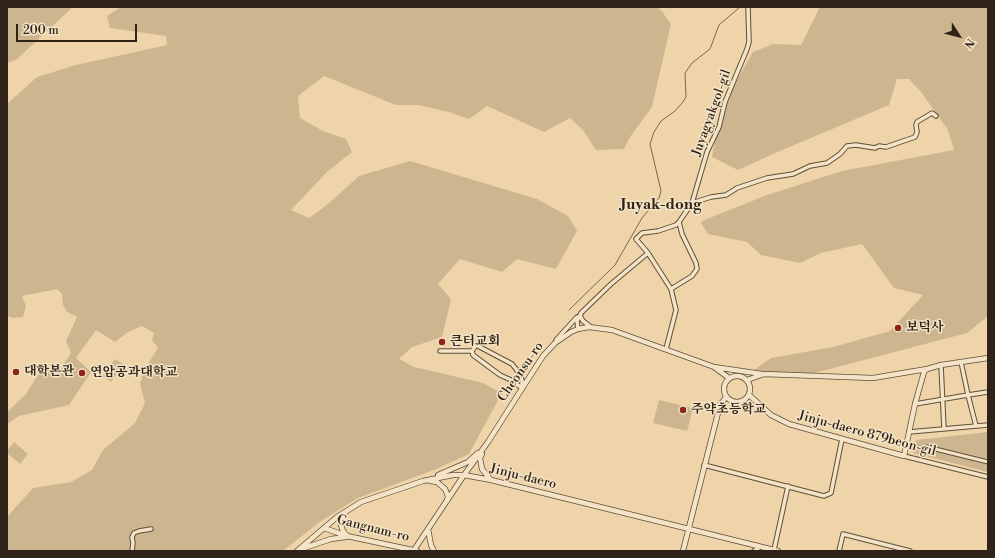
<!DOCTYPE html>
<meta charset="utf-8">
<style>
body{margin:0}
#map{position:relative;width:995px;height:558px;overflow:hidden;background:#eed4a8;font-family:"Libre Bodoni",serif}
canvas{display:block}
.frame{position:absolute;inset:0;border:8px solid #2e2316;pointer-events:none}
.north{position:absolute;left:939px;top:16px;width:40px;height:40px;-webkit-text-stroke:3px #f4e3c6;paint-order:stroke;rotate:126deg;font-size:11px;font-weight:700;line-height:16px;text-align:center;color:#2e2316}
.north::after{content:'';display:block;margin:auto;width:14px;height:18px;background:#2e2316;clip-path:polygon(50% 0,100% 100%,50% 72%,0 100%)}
.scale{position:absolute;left:16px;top:24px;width:121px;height:18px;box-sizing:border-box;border:2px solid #2e2316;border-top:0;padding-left:5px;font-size:12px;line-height:14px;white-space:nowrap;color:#2e2316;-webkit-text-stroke:3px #f4e3c6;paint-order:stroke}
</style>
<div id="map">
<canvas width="995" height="558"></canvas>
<div class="frame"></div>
<div class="north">N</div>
<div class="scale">200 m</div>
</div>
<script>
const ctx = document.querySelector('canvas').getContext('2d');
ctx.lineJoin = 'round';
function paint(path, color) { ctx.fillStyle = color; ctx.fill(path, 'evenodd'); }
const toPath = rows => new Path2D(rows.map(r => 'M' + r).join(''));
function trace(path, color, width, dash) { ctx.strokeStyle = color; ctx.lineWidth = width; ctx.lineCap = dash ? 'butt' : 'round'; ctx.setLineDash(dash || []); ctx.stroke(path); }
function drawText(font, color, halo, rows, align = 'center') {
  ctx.font = font + ' "Libre Bodoni","Noto Serif KR",serif'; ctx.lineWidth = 3; ctx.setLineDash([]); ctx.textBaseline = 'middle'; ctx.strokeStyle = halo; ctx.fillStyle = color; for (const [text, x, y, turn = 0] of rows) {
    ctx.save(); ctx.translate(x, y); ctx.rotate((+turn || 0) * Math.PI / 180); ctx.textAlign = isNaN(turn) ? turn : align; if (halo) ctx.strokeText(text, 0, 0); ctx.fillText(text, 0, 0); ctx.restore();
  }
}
const green = toPath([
 [7,7,73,7,16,60,7,63],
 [121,7,656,7,661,10,671,24,652,107,630,137,624,149,596,150,583,130,570,118,544,132,487,106,469,119,449,112,418,105,396,105,324,76,298,96,300,118,323,131,346,139,352,152,327,172,291,210,309,218,328,204,359,176,410,161,537,199,568,216,577,231,556,269,517,259,502,272,460,259,438,284,451,299,442,337,412,347,399,359,414,367,483,383,502,393,469,454,434,470,358,498,321,521,283,551,7,551,7,517,33,488,71,482,92,470,103,450,135,423,145,403,140,384,144,370,158,348,152,340,154,333,142,326,128,332,115,342,96,330,76,358,91,372,69,405,19,416,7,424,7,412,26,394,44,365,58,373,71,353,66,341,77,317,67,312,63,305,62,294,57,289,22,296,26,306,23,317,12,318,7,316,7,104,37,77,76,65,167,45,166,36,110,28,107,16],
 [820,7,988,7,988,316,967,333,807,375,751,372,771,358,833,347,890,331,923,295,894,288,862,244,821,253,800,263,761,255,747,242,708,234,701,223,702,221,767,195,842,171,954,150,948,130,921,92,909,79,897,79,889,105,773,154,738,170,712,157,721,108,753,52,773,44,801,45],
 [115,359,123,364,111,382,103,376],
 [659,400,693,408,687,431,653,423],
 [988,432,988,472,913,453,916,440],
 [14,442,28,454,20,464,7,453,7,451]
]);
const stream = toPath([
 [569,310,615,265,642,218,659,198,661,191,650,144,654,132,661,121,675,111,683,102,686,97,685,73,692,63,710,49,719,25,740,7]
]);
const pedestrian = toPath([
 [927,447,988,462]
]);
const minor = toPath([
 [692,203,711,197,726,195,737,188,767,178,793,174,810,166,827,163,840,154,847,146,856,145,875,148,879,146,886,147,915,137,917,132,916,125,917,122,932,113,936,116],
 [671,289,692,276,697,269,696,263,682,234,679,222],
 [581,314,580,316,583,321,591,327],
 [578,329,577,321,581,313,611,284,648,253],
 [556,340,577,317],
 [476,345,512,364,516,369,522,380,522,388,511,380,500,375,473,355,472,351,476,345],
 [666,349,676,310,671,289,648,253,636,239,642,233,658,231,676,225,679,222,692,203,707,152,719,127,725,102,747,49,749,42,748,7],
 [440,351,472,351],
 [941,365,944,429],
 [915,404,968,395,961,362],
 [976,426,968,395,988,392],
 [909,432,988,425],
 [904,456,988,477],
 [704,465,824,496,831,493,842,439],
 [774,550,788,486],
 [132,551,133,543,132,537,134,533,139,531,151,529],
 [754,551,760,547],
 [839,551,843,534,910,551]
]);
const tertiary = toPath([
 [714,367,762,374],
 '724 389a13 13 0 1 1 26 0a13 13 0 1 1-26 0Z',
 [747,380,764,374,873,378,927,369],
 [749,395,771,415,789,424,904,456,915,404,924,372,927,369,941,365,988,358],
 [482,454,480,458,482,469,490,479],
 [438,475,468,462,478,453],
 [430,481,437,482,445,489,448,496,447,501],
 [345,512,341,525,343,531,347,536],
 [324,528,347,536,417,551],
 [428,529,431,545,434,551],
 [301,549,331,539,346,537],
 [414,550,464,475,488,442,516,398,543,356,555,343,571,332,578,329,589,327,612,330,714,367,729,378],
 [297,551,337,517,361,502,423,481,453,475,464,475,491,480,778,551],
 [683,551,720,405,726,397]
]);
const markers = [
 [898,328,4,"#8f2418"],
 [442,342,4,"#8f2418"],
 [16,372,4,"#8f2418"],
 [82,373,4,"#8f2418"],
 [683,410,4,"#8f2418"]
];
const streetNames = [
 ["Juyagyakgol-gil",712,113,-70],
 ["Cheonsu-ro",521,372,-55],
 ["Jinju-daero 879beon-gil",867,434,15],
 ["Jinju-daero",523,477,14],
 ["Gangnam-ro",373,529,14]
];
const poiNames = [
 ["보덕사",906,328],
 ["큰터교회",450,342],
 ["대학본관",24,372],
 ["연암공과대학교",90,373],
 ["주약초등학교",691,410]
];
const quarterNames = [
 ["Juyak-dong",661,205]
];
paint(green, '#cdb68f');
trace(stream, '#7a6950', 1);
trace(pedestrian, '#5e4f3a', 5);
trace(minor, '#5e4f3a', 5.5);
trace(tertiary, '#5e4f3a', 6);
trace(pedestrian, '#f4e3c6', 3);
trace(minor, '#f4e3c6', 3.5);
trace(tertiary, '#f4e3c6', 4.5);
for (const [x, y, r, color] of markers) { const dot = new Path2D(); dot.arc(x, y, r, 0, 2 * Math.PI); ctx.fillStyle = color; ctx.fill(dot); trace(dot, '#f4e3c6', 1.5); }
drawText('13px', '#2e2316', '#f4e3c6', streetNames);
drawText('bold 13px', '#2e2316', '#f4e3c6', poiNames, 'left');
drawText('bold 15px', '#2e2316', '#f4e3c6', quarterNames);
</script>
